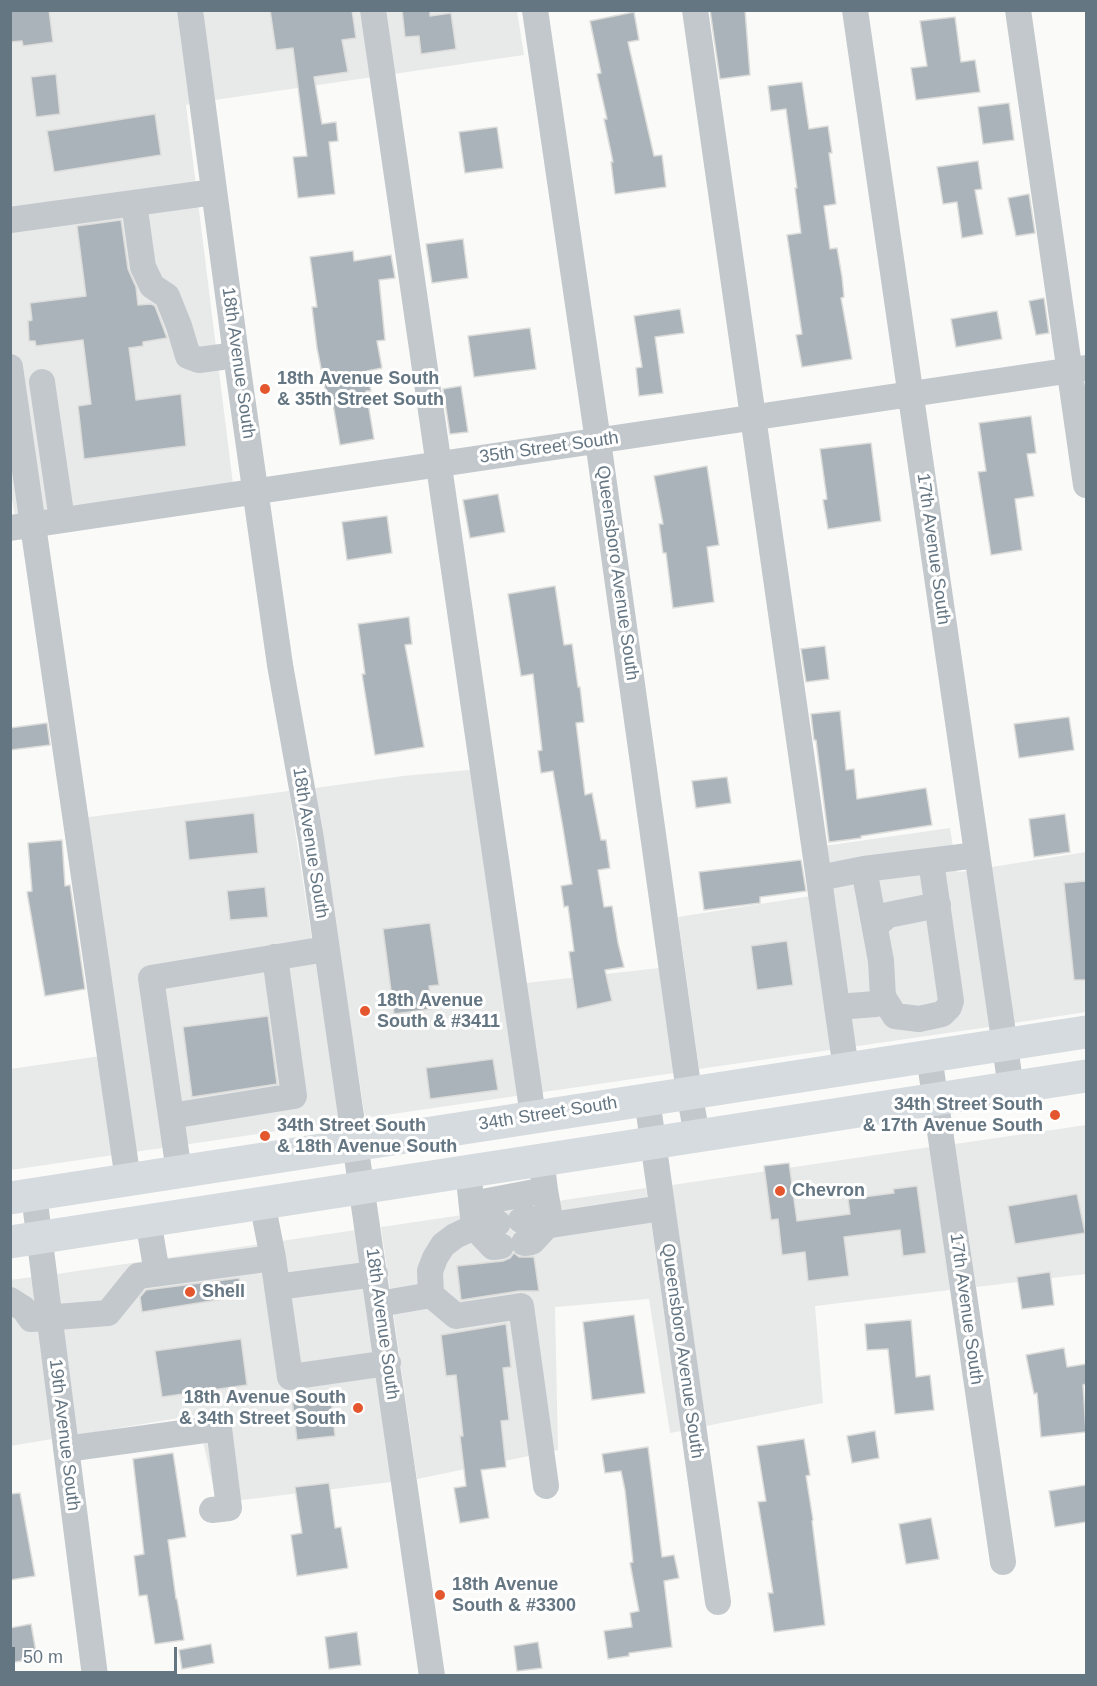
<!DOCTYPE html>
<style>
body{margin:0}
#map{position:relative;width:1097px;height:1686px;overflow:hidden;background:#fafaf8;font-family:Helvetica,sans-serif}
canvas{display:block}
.frame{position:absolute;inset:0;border:12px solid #657683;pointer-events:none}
.scale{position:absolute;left:12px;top:1647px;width:165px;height:27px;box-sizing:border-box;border:3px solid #657683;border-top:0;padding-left:8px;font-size:18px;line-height:21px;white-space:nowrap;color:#657683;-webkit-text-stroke:4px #fff;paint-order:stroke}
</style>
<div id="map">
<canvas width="1097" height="1686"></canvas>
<div class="frame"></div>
<div class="scale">50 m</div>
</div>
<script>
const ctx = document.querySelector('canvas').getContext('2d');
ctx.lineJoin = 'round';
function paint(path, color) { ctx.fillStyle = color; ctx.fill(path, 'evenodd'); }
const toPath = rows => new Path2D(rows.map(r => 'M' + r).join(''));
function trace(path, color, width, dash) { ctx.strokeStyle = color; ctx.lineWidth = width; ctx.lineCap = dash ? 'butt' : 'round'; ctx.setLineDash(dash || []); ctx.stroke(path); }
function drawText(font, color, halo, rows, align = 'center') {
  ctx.font = font + ' Helvetica,sans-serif'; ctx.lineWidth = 6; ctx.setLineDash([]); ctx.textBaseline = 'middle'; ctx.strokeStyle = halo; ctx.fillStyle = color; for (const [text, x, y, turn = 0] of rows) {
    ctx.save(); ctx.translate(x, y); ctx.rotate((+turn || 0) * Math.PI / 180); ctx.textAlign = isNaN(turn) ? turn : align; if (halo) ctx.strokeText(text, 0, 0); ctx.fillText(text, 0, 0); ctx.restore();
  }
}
const built = toPath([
 [10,11,177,11,190,104,186,105,233,484,15,516,10,488],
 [203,11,517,11,524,55,215,100],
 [491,768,509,857,526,983,659,968,674,1073,365,1118,315,788,403,776],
 [289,791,340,1122,11,1170,10,1069,122,1053,74,819],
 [950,828,957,872,967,871,989,1027,699,1069,678,917,817,895,810,848],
 [1086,852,1086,1012,1014,1023,992,867],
 [1086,1125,1086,1274,976,1287,955,1144],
 [930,1147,950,1290,815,1306,823,1403,706,1426,672,1185],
 [646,1188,681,1431,670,1433,649,1299,555,1307,558,1450,417,1479,381,1227],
 [356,1230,392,1482,217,1503,197,1415,77,1435,57,1274],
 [32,1277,52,1439,11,1446,10,1280]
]);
const building = toPath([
 [10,10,49,10,53,42,23,46,22,41,10,42,10,10],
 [270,10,352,10,356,38,342,40,348,72,314,77,322,124,336,122,338,141,329,142,335,194,298,198,293,157,307,156,293,48,276,50,270,10],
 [402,10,430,10,430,16,451,13,456,49,421,54,419,36,405,37,402,10],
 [710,10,745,10,750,75,720,79,710,10],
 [634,12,639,40,628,42,654,156,662,155,666,187,615,194,611,162,613,162,604,119,607,119,597,74,601,73,590,21,634,12],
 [955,17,961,62,975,60,980,92,916,100,911,68,927,66,920,21,955,17],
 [56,74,60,114,36,117,31,77,56,74],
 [802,82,809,129,828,126,832,153,829,153,836,204,824,206,830,249,837,248,842,277,844,297,841,298,852,359,802,367,796,335,802,334,787,235,801,233,795,188,797,188,786,109,771,111,768,86,802,82],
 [1009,103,1014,140,983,144,978,107,1009,103],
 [155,114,161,155,54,172,47,131,155,114],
 [497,127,503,168,465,173,459,132,497,127],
 [978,161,982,189,975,190,983,234,962,238,957,202,943,204,937,167,978,161],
 [1029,194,1035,233,1016,236,1008,198,1029,194],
 [121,220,128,269,136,287,138,305,151,304,155,306,167,338,143,342,143,346,129,348,136,400,181,394,186,446,84,459,78,406,91,404,83,340,36,346,35,341,29,341,28,321,32,320,30,303,86,296,77,226,121,220],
 [463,239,468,278,432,283,426,244,463,239],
 [353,251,354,261,391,255,395,278,379,280,385,340,377,341,382,368,367,371,371,391,366,391,374,439,340,445,332,398,327,398,317,348,312,307,317,307,310,257,353,251],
 [1044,298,1049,333,1036,335,1029,301,1044,298],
 [680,309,684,333,655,337,663,393,639,396,636,368,642,367,634,316,680,309],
 [997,311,1002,339,956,347,951,319,997,311],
 [530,328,536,369,474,377,468,336,530,328],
 [461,386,468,432,450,434,443,389,461,386],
 [1031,416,1036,453,1027,454,1034,496,1015,499,1022,550,991,555,978,472,986,471,979,423,1031,416],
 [871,443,881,521,828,529,823,500,827,499,820,449,871,443],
 [707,466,719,545,707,547,714,602,673,608,666,553,663,553,659,524,663,524,654,476,707,466],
 [498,494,505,532,470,538,463,500,498,494],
 [387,516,392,553,347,560,342,522,387,516],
 [555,586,564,645,572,644,578,687,580,687,584,722,576,723,585,795,592,793,601,840,606,840,610,868,598,870,604,907,612,906,618,943,624,967,605,970,612,1001,577,1009,569,952,574,951,568,906,564,907,561,886,572,884,563,828,553,771,541,773,538,751,542,750,533,674,521,676,508,594,555,586],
 [409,617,412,644,405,645,424,747,375,755,362,674,365,674,358,624,409,617],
 [825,646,829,679,806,682,801,649,825,646],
 [840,711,846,770,854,769,857,799,926,788,932,825,861,836,861,838,829,842,816,740,814,740,811,714,840,711],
 [1069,717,1074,750,1019,758,1014,724,1069,717],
 [47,723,50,745,10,750,10,728,47,723],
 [727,777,731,803,696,808,692,781,727,777],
 [254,813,258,853,189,860,185,821,254,813],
 [1065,814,1070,852,1034,857,1029,819,1065,814],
 [62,840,65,886,70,885,85,989,45,996,27,892,32,891,28,843,62,840],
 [801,860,806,891,760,897,760,903,704,910,699,872,801,860],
 [1086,881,1086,980,1074,980,1064,883,1086,881],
 [265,887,268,917,230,920,227,891,265,887],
 [430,923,439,985,429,986,432,1009,394,1014,383,929,430,923],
 [787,941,793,985,757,990,751,946,787,941],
 [268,1016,277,1084,192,1097,183,1027,268,1016],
 [493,1059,498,1090,430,1099,426,1068,493,1059],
 [789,1163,797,1221,850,1214,848,1199,894,1193,893,1189,917,1186,926,1253,903,1256,900,1230,844,1237,849,1276,808,1281,805,1252,782,1255,778,1219,771,1220,764,1166,789,1163],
 [1077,1194,1085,1233,1015,1244,1008,1206,1077,1194],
 [514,1253,519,1257,534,1257,539,1291,519,1291,461,1300,457,1266,503,1261,510,1258,514,1253],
 [1050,1272,1054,1305,1022,1309,1017,1277,1050,1272],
 [239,1278,242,1296,142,1312,140,1297,146,1290,239,1278],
 [634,1315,645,1393,592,1400,583,1322,634,1315],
 [911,1320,916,1377,930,1375,934,1410,895,1414,888,1349,867,1350,865,1324,911,1320],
 [506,1324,511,1367,503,1368,509,1420,501,1421,506,1467,481,1470,489,1518,460,1523,454,1488,466,1486,460,1436,463,1436,456,1375,446,1376,441,1335,506,1324],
 [241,1339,247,1385,162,1397,155,1351,241,1339],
 [1064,1348,1067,1367,1086,1364,1086,1384,1083,1385,1086,1432,1041,1437,1037,1393,1034,1394,1026,1355,1064,1348],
 [331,1396,335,1436,297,1440,292,1399,331,1396],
 [875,1431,879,1458,852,1463,847,1436,875,1431],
 [804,1439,810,1475,806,1476,813,1520,812,1521,825,1625,774,1632,768,1593,773,1593,758,1502,766,1501,757,1446,804,1439],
 [648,1447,662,1557,674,1555,679,1578,664,1581,672,1647,629,1653,629,1656,608,1659,604,1631,632,1627,630,1613,639,1611,630,1563,633,1562,625,1490,621,1471,605,1473,602,1454,648,1447],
 [173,1453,186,1537,168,1540,176,1599,177,1599,184,1640,155,1644,147,1595,139,1596,134,1556,144,1554,133,1459,173,1453],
 [329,1483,335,1528,341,1527,348,1568,297,1576,291,1535,302,1533,295,1487,329,1483],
 [1086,1485,1086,1522,1055,1527,1049,1491,1086,1485],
 [20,1493,35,1576,10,1580,10,1494,20,1493],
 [931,1518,939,1559,906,1564,899,1524,931,1518],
 [31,1624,37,1658,10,1663,10,1628,31,1624],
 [357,1632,361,1665,329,1669,325,1637,357,1632],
 [538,1642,542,1668,517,1671,514,1646,538,1642],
 [211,1644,214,1663,182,1669,179,1650,211,1644]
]);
const minor = toPath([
 [190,10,236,355,280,665,311,839,432,1676],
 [373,10,533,1116],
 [535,10,598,441,689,1092,697,1135],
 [695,10,846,1069],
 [855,10,1011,1088],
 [1018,10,1086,485],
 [134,203,143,267,152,286,167,296,179,326,188,356,199,360,236,355],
 [10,220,214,192],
 [10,367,128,1180],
 [42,382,62,520],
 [10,528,1086,368],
 [819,878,864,869,977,855],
 [875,926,888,915,938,905],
 [883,997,895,1016,919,1019,942,1014,949,1007,951,1001,931,861],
 [837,1007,876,1004,883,997,881,961,864,869],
 [929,1056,1003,1562],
 [647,1099,718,1602],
 [171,1116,294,1096,275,957],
 [179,1172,151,978,326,949],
 [545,1190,551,1225,662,1208],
 [34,1195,95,1676],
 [262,1202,273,1258],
 [472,1204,545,1190,543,1174],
 [148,1220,157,1273],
 [521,1220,529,1218,546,1227,532,1242,524,1243],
 [498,1223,474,1227,493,1247,501,1246],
 [277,1287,375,1274],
 [431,1295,456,1316,521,1306,546,1486],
 [10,1300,24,1309,31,1319,108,1313,138,1276,273,1258,290,1377,388,1363],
 [379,1304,431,1295,430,1271,435,1258,443,1245,455,1236,474,1227,468,1170],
 [66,1449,219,1428,229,1508,212,1510]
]);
const highway = toPath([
 [10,1198,1086,1032],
 [10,1242,1086,1076]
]);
const markers = [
 [265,389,6,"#e4572e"],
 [365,1011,6,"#e4572e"],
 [1055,1115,6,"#e4572e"],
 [265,1136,6,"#e4572e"],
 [780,1191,6,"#e4572e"],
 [190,1292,6,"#e4572e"],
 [358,1408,6,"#e4572e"],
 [440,1595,6,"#e4572e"]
];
const streetNames = [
 ["18th Avenue South",238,363,82],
 ["35th Street South",549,448,-8],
 ["17th Avenue South",933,549,82],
 ["Queensboro Avenue South",617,573,82],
 ["18th Avenue South",310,843,81],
 ["34th Street South",548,1114,-9],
 ["17th Avenue South",966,1309,82],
 ["18th Avenue South",382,1324,82],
 ["Queensboro Avenue South",682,1351,82],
 ["19th Avenue South",64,1435,83]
];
const poiNames = [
 ["18th Avenue South",277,379],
 ["& 35th Street South",277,400],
 ["18th Avenue",377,1001],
 ["South & #3411",377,1022],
 ["34th Street South",1043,1105,"right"],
 ["& 17th Avenue South",1043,1126,"right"],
 ["34th Street South",277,1126],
 ["& 18th Avenue South",277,1147],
 ["Chevron",792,1191],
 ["Shell",202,1292],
 ["18th Avenue South",346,1398,"right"],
 ["& 34th Street South",346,1419,"right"],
 ["18th Avenue",452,1585],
 ["South & #3300",452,1606]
];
paint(built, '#e8e9e9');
paint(building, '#aab3b9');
trace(building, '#dcdcda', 1.5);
trace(minor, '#c3c8cc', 26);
trace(highway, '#d6dbdf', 33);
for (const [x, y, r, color] of markers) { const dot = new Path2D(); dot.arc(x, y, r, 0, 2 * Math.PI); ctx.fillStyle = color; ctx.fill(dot); trace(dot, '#fff', 2); }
drawText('18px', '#657683', '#fff', streetNames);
drawText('bold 18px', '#657683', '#fff', poiNames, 'left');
</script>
